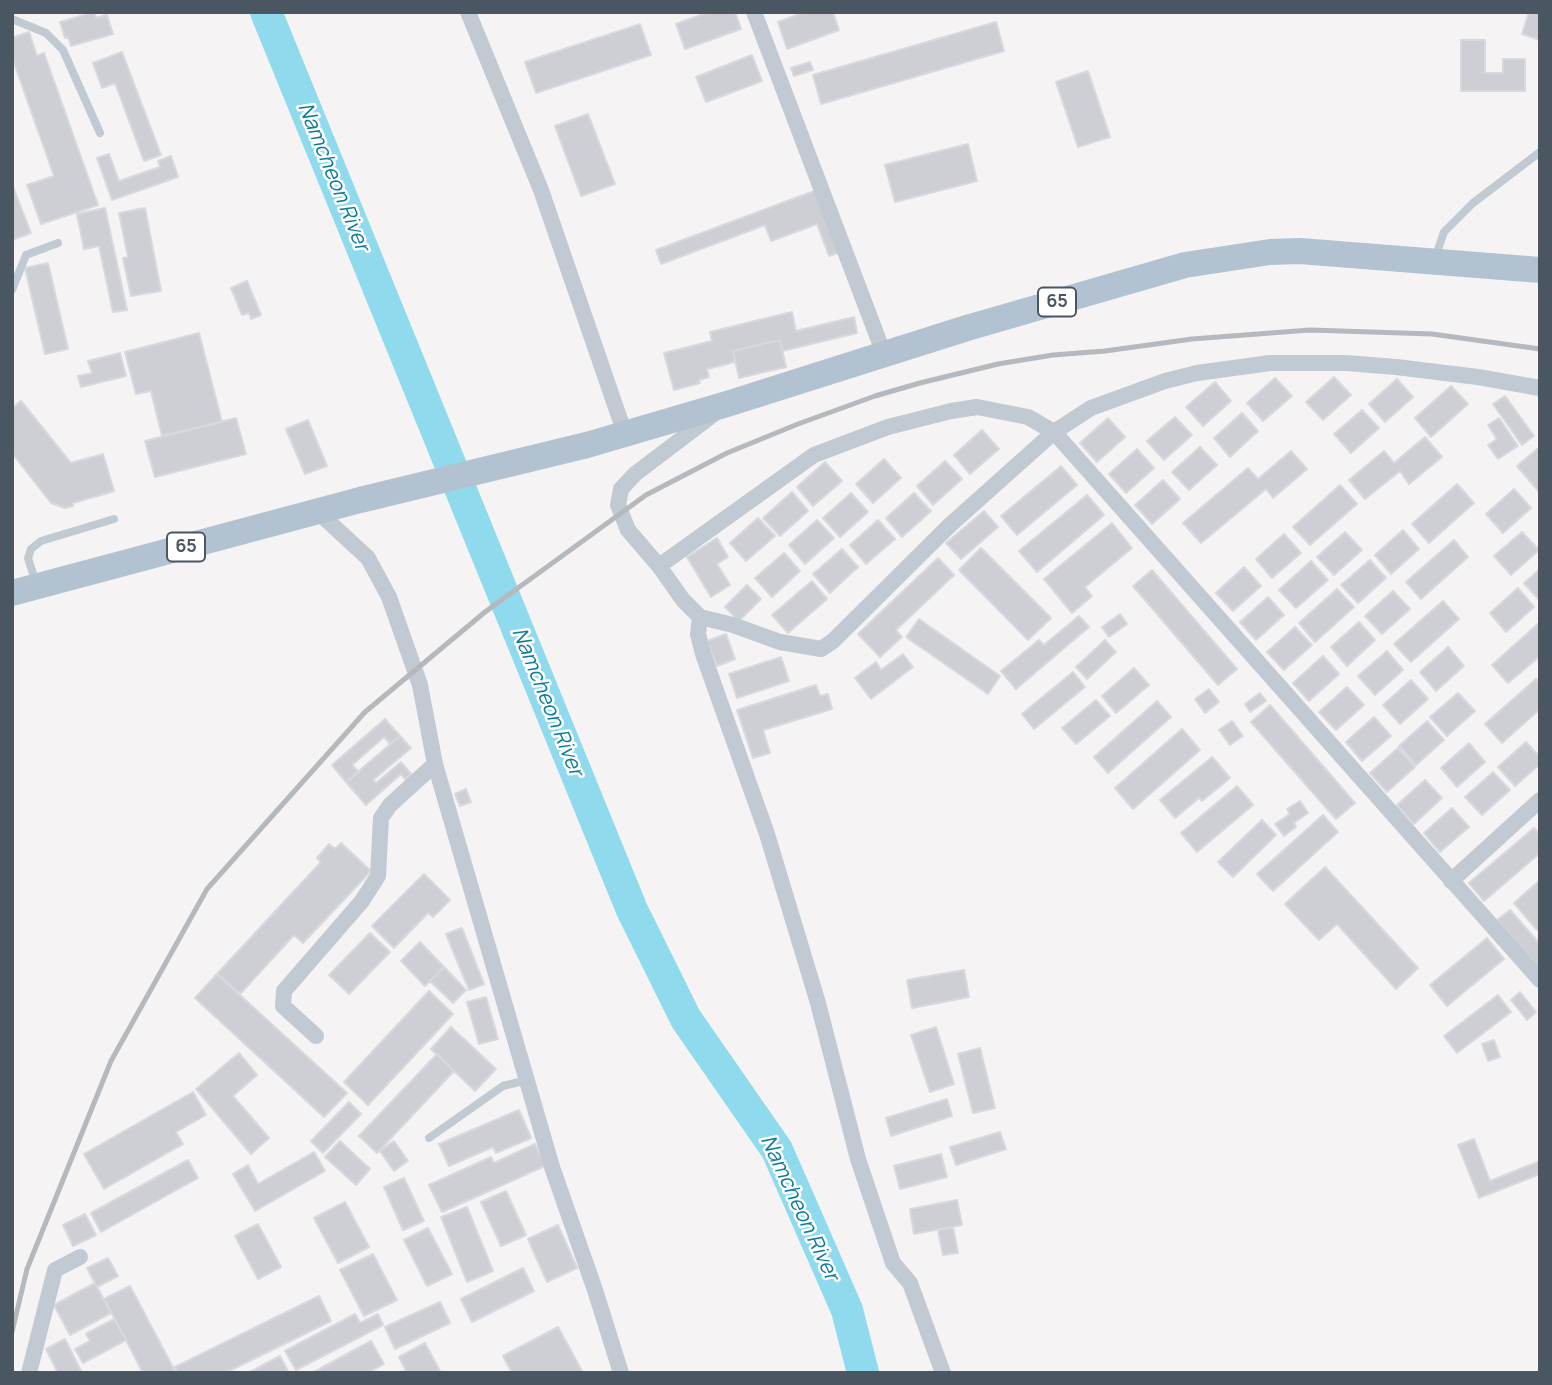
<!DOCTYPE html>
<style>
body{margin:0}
#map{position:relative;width:1552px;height:1385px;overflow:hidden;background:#f5f3f3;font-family:Manrope,sans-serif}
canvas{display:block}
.frame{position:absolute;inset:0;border:14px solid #4a5661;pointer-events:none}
</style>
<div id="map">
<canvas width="1552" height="1385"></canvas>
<div class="frame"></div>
</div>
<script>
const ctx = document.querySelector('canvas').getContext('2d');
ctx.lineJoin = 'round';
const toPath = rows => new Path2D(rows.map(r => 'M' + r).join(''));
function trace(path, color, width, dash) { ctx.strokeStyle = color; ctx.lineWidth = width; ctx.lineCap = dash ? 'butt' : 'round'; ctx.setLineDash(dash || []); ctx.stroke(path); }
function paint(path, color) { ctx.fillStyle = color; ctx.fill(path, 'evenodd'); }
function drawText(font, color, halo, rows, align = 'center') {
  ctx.font = font + ' Manrope,sans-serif'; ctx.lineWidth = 5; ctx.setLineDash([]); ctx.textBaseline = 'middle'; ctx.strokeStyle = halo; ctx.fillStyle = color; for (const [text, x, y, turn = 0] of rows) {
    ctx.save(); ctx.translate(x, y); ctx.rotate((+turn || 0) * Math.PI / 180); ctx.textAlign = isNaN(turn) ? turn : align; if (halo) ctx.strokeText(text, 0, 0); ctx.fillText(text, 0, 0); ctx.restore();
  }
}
const river = toPath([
 [266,12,632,910,686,1019,777,1150,847,1310,863,1373]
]);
const building = toPath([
 [94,12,96,18,107,15,113,34,71,46,68,37,65,38,60,22,94,12],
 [709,12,735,12,741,29,685,49,676,24,709,12],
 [805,12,833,12,839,30,787,49,778,22,805,12],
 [1529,12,1540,12,1540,40,1522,34,1529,12],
 [996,22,1004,51,821,104,813,75,996,22],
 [640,24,651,55,536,93,525,62,640,24],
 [29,32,37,56,44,53,98,205,41,224,27,185,54,176,12,57,12,38,29,32],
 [1461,40,1485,40,1485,73,1503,73,1503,59,1525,59,1525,91,1461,91,1461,40],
 [122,52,161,155,144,161,115,83,102,88,93,63,122,52],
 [752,55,762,81,706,102,696,77,752,55],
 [810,62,813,70,794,76,791,68,810,62],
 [1088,71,1110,137,1078,147,1056,82,1088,71],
 [588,114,615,184,581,196,555,126,588,114],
 [968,144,977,181,895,202,885,165,968,144],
 [109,154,119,181,160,167,158,161,171,156,178,177,112,200,97,158,109,154],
 [12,184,31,233,12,240,12,184],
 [817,190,840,252,829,256,817,224,771,241,765,225,661,264,656,250,817,190],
 [105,208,127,310,113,312,99,246,84,249,77,214,105,208],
 [145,208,161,291,131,296,123,258,128,257,119,213,145,208],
 [48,263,68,349,45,354,25,268,48,263],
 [247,281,261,315,251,319,249,313,242,315,231,288,247,281],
 [792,312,796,331,854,317,857,333,782,351,780,340,733,351,735,362,707,369,709,377,699,380,700,383,674,390,664,353,712,341,710,332,792,312],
 [199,333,222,422,162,436,151,391,136,394,125,352,199,333],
 [780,340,786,367,739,378,733,351,780,340],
 [120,353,126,376,81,387,78,376,92,373,88,361,120,353],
 [1334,377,1351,395,1323,420,1306,402,1334,377],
 [1275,378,1292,396,1263,421,1247,403,1275,378],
 [1397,379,1413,397,1385,422,1369,404,1397,379],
 [1215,382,1231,401,1203,426,1186,407,1215,382],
 [1451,386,1468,404,1431,437,1415,418,1451,386],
 [1505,396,1534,436,1522,445,1493,404,1505,396],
 [21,401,71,463,103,454,114,491,73,503,73,506,65,508,51,503,12,453,12,408,21,401],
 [1362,410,1379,428,1351,453,1334,434,1362,410],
 [1242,413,1258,431,1230,457,1214,438,1242,413],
 [1175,417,1192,435,1164,460,1147,441,1175,417],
 [236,418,246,454,155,477,145,441,236,418],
 [1108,418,1125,437,1097,462,1080,443,1108,418],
 [1499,418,1518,446,1498,459,1488,445,1497,439,1488,425,1499,418],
 [308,420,327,466,305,474,286,429,308,420],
 [982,430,999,449,970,474,954,455,982,430],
 [1425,437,1442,457,1409,484,1400,471,1365,499,1349,480,1384,451,1394,463,1425,437],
 [1200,447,1217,465,1189,490,1172,472,1200,447],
 [1137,449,1154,468,1126,493,1109,474,1137,449],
 [1537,449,1540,452,1540,493,1517,466,1537,449],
 [1291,451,1307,469,1273,498,1266,489,1201,543,1183,523,1248,468,1258,479,1291,451],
 [884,459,901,478,873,503,856,484,884,459],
 [945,461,962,479,933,505,917,486,945,461],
 [825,462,842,481,813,506,797,487,825,462],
 [1061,466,1077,485,1017,535,1001,516,1061,466],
 [1163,480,1180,499,1152,524,1135,505,1163,480],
 [1457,484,1474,503,1429,543,1412,524,1457,484],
 [1340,485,1357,504,1310,545,1293,527,1340,485],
 [1514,489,1531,508,1503,533,1486,514,1514,489],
 [792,492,808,511,780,536,763,518,792,492],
 [851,493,868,512,840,537,823,518,851,493],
 [914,493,931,511,902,537,886,518,914,493],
 [1087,495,1104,515,1037,572,1019,551,1087,495],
 [984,511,998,527,961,559,946,543,984,511],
 [758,518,775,536,746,561,730,543,758,518],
 [817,520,834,538,805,564,789,545,817,520],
 [878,520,895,539,866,564,850,545,878,520],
 [1112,523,1132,548,1085,587,1092,596,1072,613,1044,579,1112,523],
 [1403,530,1419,549,1391,574,1375,555,1403,530],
 [1345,532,1362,550,1334,575,1317,557,1345,532],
 [1522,532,1539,550,1511,575,1494,556,1522,532],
 [1284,534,1301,553,1272,578,1256,559,1284,534],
 [717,538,728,557,717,564,730,585,711,597,687,557,717,538],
 [1454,540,1468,557,1421,599,1406,582,1454,540],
 [981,548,1051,618,1028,640,959,570,981,548],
 [842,549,858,567,830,593,813,574,842,549],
 [784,553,800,571,772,597,755,578,784,553],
 [938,558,954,575,896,630,902,637,880,657,858,634,938,558],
 [1370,560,1386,578,1358,603,1341,585,1370,560],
 [1311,561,1328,580,1296,608,1279,590,1311,561],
 [1244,567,1261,586,1233,611,1216,593,1244,567],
 [1540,569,1540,601,1524,583,1540,569],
 [1152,570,1237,669,1218,685,1133,586,1152,570],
 [812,581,827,599,788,633,772,615,812,581],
 [747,585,761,599,739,621,725,607,747,585],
 [1518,588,1534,607,1506,632,1490,613,1518,588],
 [1337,589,1354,607,1315,642,1299,623,1337,589],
 [1393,591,1410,609,1382,634,1365,616,1393,591],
 [1268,597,1284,615,1256,640,1240,622,1268,597],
 [1443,601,1459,619,1411,662,1394,644,1443,601],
 [1120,614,1127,624,1109,637,1102,627,1120,614],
 [1079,616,1089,627,1016,689,1001,671,1039,640,1044,645,1079,616],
 [919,619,1000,676,988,694,906,637,919,619],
 [1359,622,1375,640,1347,666,1331,647,1359,622],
 [1540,622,1540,656,1508,683,1492,665,1540,622],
 [1295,627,1312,645,1284,670,1267,652,1295,627],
 [726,634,735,659,717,666,707,641,726,634],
 [1105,640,1116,652,1087,679,1076,667,1105,640],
 [1448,647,1464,666,1436,691,1420,672,1448,647],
 [1387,651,1403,670,1375,695,1358,676,1387,651],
 [903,654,913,667,871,699,855,678,876,662,881,670,903,654],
 [1323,656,1339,674,1309,701,1293,683,1323,656],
 [781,657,789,681,737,698,729,674,781,657],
 [1134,668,1149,685,1116,713,1102,696,1134,668],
 [1073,672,1085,687,1034,729,1022,714,1073,672],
 [1536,679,1540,683,1540,709,1502,743,1485,724,1536,679],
 [1411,680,1428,699,1400,724,1383,705,1411,680],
 [816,685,820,696,828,694,832,709,763,730,770,753,753,758,737,710,816,685],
 [1347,687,1364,705,1336,730,1319,712,1347,687],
 [1209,689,1219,702,1205,713,1195,699,1209,689],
 [1260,693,1266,701,1250,712,1245,704,1260,693],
 [1458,693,1475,711,1447,736,1430,717,1458,693],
 [1096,700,1110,716,1076,744,1062,728,1096,700],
 [1157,701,1171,717,1108,773,1094,757,1157,701],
 [1270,705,1355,803,1336,819,1251,722,1270,705],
 [1374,717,1391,736,1362,761,1346,742,1374,717],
 [385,719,400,736,390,744,384,737,352,765,359,772,346,782,332,765,385,719],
 [1232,721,1243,736,1230,745,1219,730,1232,721],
 [1427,721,1444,740,1416,765,1399,746,1427,721],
 [1182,729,1200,750,1133,809,1115,788,1182,729],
 [400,736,411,748,373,780,376,783,401,762,411,774,405,779,401,774,366,805,346,782,400,736],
 [1526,742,1540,757,1540,764,1515,786,1498,767,1526,742],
 [1469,743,1485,762,1457,787,1441,768,1469,743],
 [1398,748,1415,767,1387,792,1370,773,1398,748],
 [1212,757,1230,778,1202,801,1199,798,1175,818,1160,800,1212,757],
 [1493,772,1510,790,1482,815,1465,797,1493,772],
 [1425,780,1442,798,1414,824,1397,805,1425,780],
 [1237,786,1253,805,1197,852,1181,833,1237,786],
 [466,789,471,802,460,806,455,794,466,789],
 [1300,801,1308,813,1294,823,1296,827,1284,836,1275,824,1290,814,1287,809,1300,801],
 [1452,808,1469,827,1440,852,1424,833,1452,808],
 [1323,815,1338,832,1273,891,1257,874,1323,815],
 [1262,820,1276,835,1233,877,1218,862,1262,820],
 [1534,828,1540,835,1540,853,1484,901,1469,883,1534,828],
 [341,843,371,871,303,943,294,935,240,994,217,974,321,862,317,858,329,844,335,849,341,843],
 [1325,867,1418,968,1396,989,1337,924,1319,940,1285,904,1325,867],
 [424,874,450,900,433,917,428,913,394,948,372,926,424,874],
 [1540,880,1540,927,1537,930,1514,903,1540,880],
 [1510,910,1540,944,1540,969,1497,920,1510,910],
 [462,928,484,984,469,990,446,934,462,928],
 [370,933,390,952,349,994,329,975,370,933],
 [1487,938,1504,959,1447,1006,1430,985,1487,938],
 [420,942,444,967,425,986,401,961,420,942],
 [444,967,466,990,453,1003,430,981,444,967],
 [964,970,969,997,912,1008,907,980,964,970],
 [217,974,347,1093,324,1117,195,998,217,974],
 [429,991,453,1014,368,1105,344,1082,429,991],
 [1520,992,1536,1012,1527,1020,1511,1000,1520,992],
 [1498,995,1511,1012,1457,1053,1444,1036,1498,995],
 [486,997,498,1039,479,1044,467,1002,486,997],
 [451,1027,496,1069,475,1091,431,1049,451,1027],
 [936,1027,954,1084,930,1092,911,1035,936,1027],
 [1494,1040,1500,1057,1488,1061,1482,1044,1494,1040],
 [980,1048,995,1108,973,1113,958,1054,980,1048],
 [239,1053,257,1075,233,1096,269,1138,251,1154,196,1089,239,1053],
 [437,1054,454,1071,377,1153,359,1136,437,1054],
 [193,1092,206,1115,176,1132,183,1144,104,1189,84,1154,193,1092],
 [947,1099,952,1116,891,1136,886,1118,947,1099],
 [349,1102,361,1114,323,1153,311,1141,349,1102],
 [519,1110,531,1138,496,1153,493,1147,449,1166,439,1144,519,1110],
 [1000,1132,1006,1149,956,1165,950,1147,1000,1132],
 [1474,1139,1490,1181,1540,1161,1540,1174,1479,1198,1458,1145,1474,1139],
 [340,1141,370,1169,356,1185,325,1157,340,1141],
 [394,1141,408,1161,394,1171,380,1151,394,1141],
 [535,1144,545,1166,442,1212,429,1185,491,1157,494,1163,535,1144],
 [314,1152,325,1171,255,1211,233,1174,248,1165,258,1184,314,1152],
 [941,1154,947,1177,900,1189,894,1166,941,1154],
 [188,1160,198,1178,101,1232,91,1213,188,1160],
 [404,1178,424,1221,403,1230,384,1187,404,1178],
 [506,1191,526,1235,501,1246,481,1202,506,1191],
 [957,1200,962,1225,914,1234,910,1209,957,1200],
 [345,1202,369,1247,338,1263,314,1218,345,1202],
 [467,1207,493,1271,467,1282,441,1217,467,1207],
 [85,1214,96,1235,73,1246,63,1225,85,1214],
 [258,1224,281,1267,258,1279,235,1236,258,1224],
 [558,1225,577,1268,547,1282,528,1239,558,1225],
 [953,1227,958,1253,943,1255,938,1230,953,1227],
 [428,1228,452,1274,427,1286,404,1240,428,1228],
 [373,1254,397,1300,364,1316,340,1270,373,1254],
 [108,1258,118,1276,97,1287,87,1268,108,1258],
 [523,1268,534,1291,472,1322,461,1299,523,1268],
 [95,1283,111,1313,70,1335,54,1305,95,1283],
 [130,1286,176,1373,143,1373,126,1340,104,1299,130,1286],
 [319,1296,331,1321,225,1373,178,1373,175,1367,319,1296],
 [440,1302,450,1323,395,1349,385,1327,440,1302],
 [355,1314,360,1323,378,1314,383,1325,296,1370,285,1351,355,1314],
 [114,1319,126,1340,83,1363,75,1349,90,1341,86,1334,114,1319],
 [558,1327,583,1373,512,1373,503,1356,558,1327],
 [65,1339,82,1373,58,1373,46,1349,65,1339],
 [371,1341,384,1364,368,1373,312,1373,371,1341],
 [425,1343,441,1373,407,1373,399,1357,425,1343],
 [280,1356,289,1373,248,1373,280,1356]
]);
const service = toPath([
 [12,19,46,33,63,50,100,133],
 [1435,258,1444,232,1473,203,1540,152],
 [12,290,26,255,58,243],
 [36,583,28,558,31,549,41,541,114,519],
 [429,1138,503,1086,527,1080]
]);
const minor = toPath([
 [468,12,541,190,625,434],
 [754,12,884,354],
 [714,414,635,474,621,489,618,505,628,530,659,566,683,600,700,617,733,625,780,642,821,649,833,641,950,525,1054,432,1091,408,1165,381,1197,373,1270,363,1346,363,1396,367,1478,377,1540,388],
 [318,512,368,558,389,597,420,685,435,764,552,1167,595,1290,621,1373],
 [659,566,814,455,888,427,951,411,977,407,1028,417,1054,432,1540,980],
 [700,617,698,634,703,654,767,834,818,1003,858,1159,893,1263,910,1283,943,1373],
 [1451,881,1540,800],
 [316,1036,283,1006,284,991,362,901,378,876,381,818,390,805,435,764],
 [29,1373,55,1270,80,1257]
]);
const primary = toPath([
 [12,593,360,500,587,445,727,404,967,328,1185,265,1270,252,1300,251,1540,270]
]);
const rail = toPath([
 [12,1332,27,1269,111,1061,207,889,365,712,485,612,646,495,727,453,798,424,875,396,920,383,998,364,1053,355,1105,351,1192,339,1310,330,1432,334,1540,349]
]);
const shields = [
 [1057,302,38],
 [186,547,38]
];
const shieldNames = [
 ["65",1057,302],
 ["65",186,547]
];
const waterNames = [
 ["Namcheon River",333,177,68],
 ["Namcheon River",547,702,68],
 ["Namcheon River",799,1208,65]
];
trace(river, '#90daee', 32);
paint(building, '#cdcfd5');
trace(building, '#d7d9de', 2);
trace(service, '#c1cad2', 8);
trace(minor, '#c1cad2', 16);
trace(primary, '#b3c2d1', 26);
trace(rail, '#b5b8bd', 5);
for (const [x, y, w] of shields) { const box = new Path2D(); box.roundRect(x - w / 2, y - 14.5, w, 29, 5); ctx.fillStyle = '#fff'; ctx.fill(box); trace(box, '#4a5661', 2); }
drawText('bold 18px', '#4a5661', null, shieldNames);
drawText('italic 21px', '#0c7c9b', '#fff', waterNames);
</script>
